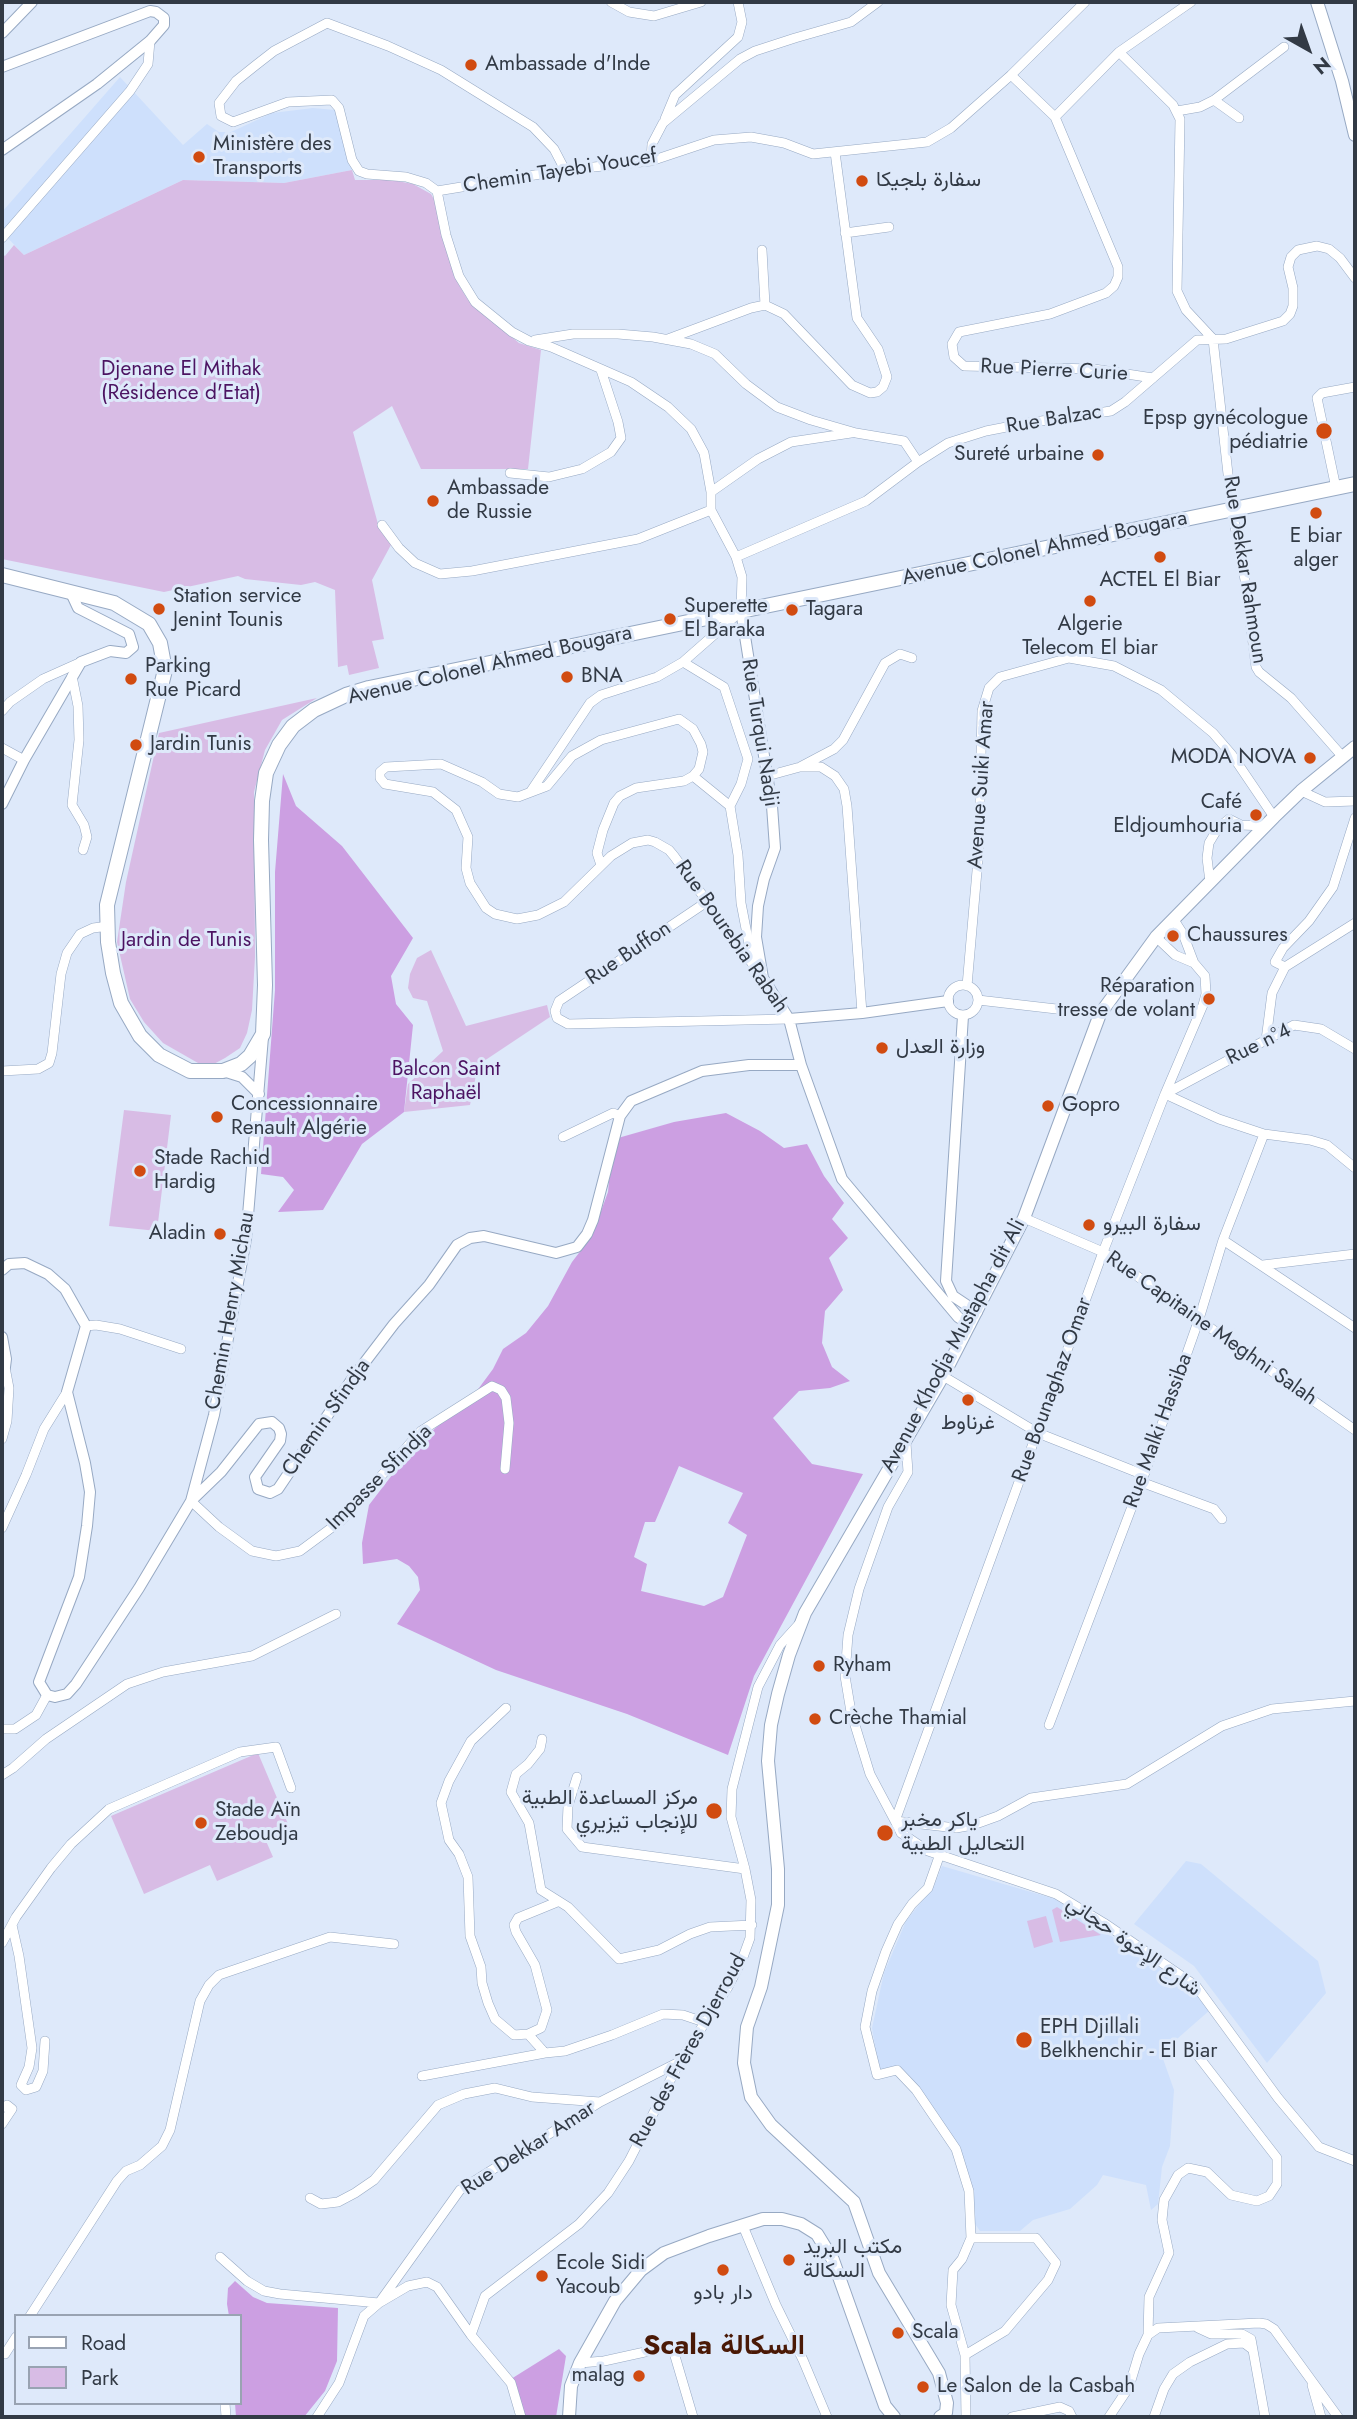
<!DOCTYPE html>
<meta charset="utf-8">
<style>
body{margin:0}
#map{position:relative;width:1357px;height:2419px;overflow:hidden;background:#dee9fa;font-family:Jost,sans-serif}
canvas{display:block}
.frame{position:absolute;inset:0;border:4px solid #323a45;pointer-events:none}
.legend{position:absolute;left:14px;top:2314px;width:228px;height:91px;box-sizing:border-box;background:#dee9fa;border:2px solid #99a3b2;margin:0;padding:9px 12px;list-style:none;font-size:21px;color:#323a45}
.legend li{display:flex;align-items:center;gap:14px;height:35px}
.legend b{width:35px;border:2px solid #99a3b2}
.north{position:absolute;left:1273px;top:14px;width:70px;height:70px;-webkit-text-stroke:5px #dee9fa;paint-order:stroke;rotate:140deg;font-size:19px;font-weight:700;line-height:28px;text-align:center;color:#323a45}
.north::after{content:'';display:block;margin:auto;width:24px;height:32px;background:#323a45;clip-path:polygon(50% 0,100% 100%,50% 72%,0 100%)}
</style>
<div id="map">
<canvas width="1357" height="2419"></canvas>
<div class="frame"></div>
<ul class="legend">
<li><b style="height:9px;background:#fff"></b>Road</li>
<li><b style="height:19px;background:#d8bce5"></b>Park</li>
</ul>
<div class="north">N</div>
</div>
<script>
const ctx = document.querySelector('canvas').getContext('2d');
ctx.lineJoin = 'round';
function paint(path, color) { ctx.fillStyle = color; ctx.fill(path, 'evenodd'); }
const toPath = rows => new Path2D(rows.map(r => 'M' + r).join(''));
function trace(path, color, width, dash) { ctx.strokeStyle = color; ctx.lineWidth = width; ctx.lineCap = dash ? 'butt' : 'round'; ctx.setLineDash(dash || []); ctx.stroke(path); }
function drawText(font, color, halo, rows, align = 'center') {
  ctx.font = font + ' Jost,Vazirmatn,sans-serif'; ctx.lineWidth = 6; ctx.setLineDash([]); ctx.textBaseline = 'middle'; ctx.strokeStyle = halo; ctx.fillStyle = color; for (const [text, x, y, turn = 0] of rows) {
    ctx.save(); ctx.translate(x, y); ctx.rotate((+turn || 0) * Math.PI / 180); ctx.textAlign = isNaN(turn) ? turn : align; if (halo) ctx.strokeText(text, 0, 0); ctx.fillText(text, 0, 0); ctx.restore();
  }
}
const built = toPath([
 [120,77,183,145,207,124,219,132,231,132,272,113,313,108,335,110,352,170,284,183,183,180,24,255,2,232,2,212],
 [1186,1861,1201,1864,1318,1961,1326,1993,1267,2063,1194,1966,1134,1924],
 [942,1866,1055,1899,1199,1994,1210,2010,1161,2053,1174,2090,1170,2146,1162,2167,1158,2204,1151,2210,1146,2185,1103,2175,1097,2185,1070,2209,1033,2220,1020,2231,980,2231,971,2218,957,2154,900,2066,879,2069,872,2028,884,1973,906,1921,934,1886]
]);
const green = toPath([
 [352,170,355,180,392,180,413,184,431,194,438,206,443,233,459,285,468,300,519,343,541,350,528,469,421,469,392,406,353,432,378,524,392,543,372,580,384,639,372,641,379,668,349,675,347,665,338,667,335,590,315,582,301,585,245,579,238,576,164,592,2,559,2,254,5,256,14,245,24,255,183,180,284,183],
 [317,698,282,720,265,750,254,792,255,957,252,1010,247,1033,240,1048,225,1058,212,1065,198,1063,163,1043,144,1022,130,999,117,942,126,882,159,733],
 [431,950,466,1026,547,1005,550,1017,478,1065,470,1105,404,1112,408,1084,443,1051,427,1001,413,998,408,988,410,974,417,958],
 [124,1110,171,1115,157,1231,109,1226],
 [258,1753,291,1831,266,1841,273,1857,217,1881,210,1865,144,1894,111,1816],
 [1057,1907,1101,1935,1060,1942,1052,1910],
 [1046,1916,1053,1942,1034,1948,1027,1921]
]);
const forest = toPath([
 [283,774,296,806,342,846,413,938,391,976,396,1004,413,1025,404,1112,362,1144,323,1210,278,1212,294,1190,283,1177,261,1174,275,990,275,872],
 [726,1113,760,1131,784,1148,807,1144,824,1176,844,1203,832,1219,848,1238,829,1258,843,1290,825,1311,822,1343,832,1367,850,1381,830,1388,799,1391,773,1418,812,1464,863,1474,754,1676,728,1755,627,1714,496,1670,397,1624,420,1590,418,1577,409,1566,397,1559,363,1564,362,1543,369,1505,412,1449,476,1392,493,1369,503,1349,526,1333,548,1306,572,1262,592,1236,608,1192,611,1159,618,1138,674,1122],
 [679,1466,743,1493,728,1523,747,1535,723,1597,704,1606,641,1591,647,1564,634,1557,645,1522,655,1522],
 [235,2281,253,2297,267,2303,338,2308,337,2361,325,2391,304,2417,236,2417,235,2403,240,2403,240,2316,229,2316,227,2304,228,2288],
 [559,2349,566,2356,556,2417,520,2417,511,2379]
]);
const minor = toPath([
 [611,2,629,12,654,16,701,2],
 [1119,52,1173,105,1180,119,1177,291,1186,310,1213,339,1232,510,1245,580,1256,667,1259,672,1291,698,1342,756],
 [1011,75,1055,117,1118,267,1118,277,1114,286,1106,293,1050,314,959,332,952,344,954,357,964,366,1094,369,1153,378],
 [1214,100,1239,118],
 [1177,111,1200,107,1214,100,1284,47],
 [1055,117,1119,52,1191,2],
 [665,119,675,95,738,37,742,22,738,2],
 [651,161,652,144,663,123,740,59,755,51,795,38,851,22,878,2],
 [437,191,446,235,459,276,475,302,512,332,529,341,551,347,631,382,668,407,691,429,704,453,711,492,711,510,736,557,742,577,741,611,683,662,657,677,601,695,590,703,531,791],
 [437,191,426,183,406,177,367,174,359,171,352,160,339,108,332,100,288,102,233,122,221,116,219,103,236,81,256,65,274,51,327,23,388,46,441,70,533,127,554,149,565,170],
 [437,191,565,170,651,161,714,140,751,137,784,143,813,154,927,142,951,128,1011,75,1085,2],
 [845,233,889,227],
 [2,238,130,91,148,64,150,41],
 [762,250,765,305],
 [668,339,751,308,765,305,784,314,852,385,870,393,877,392,883,387,887,377,878,349,857,318,835,152],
 [535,340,573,334,618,334,653,337,691,344,715,354,746,384,777,407,811,420,856,433,904,441,918,462],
 [510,473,549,477,582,469,611,452,621,438,618,422,601,370],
 [1336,488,1317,398,1322,393,1355,387],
 [711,492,758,459,791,442,851,433],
 [382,525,399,548,415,563,440,574,472,571,638,539,711,510],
 [736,557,866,501,918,462,948,443,986,431,1027,423,1111,411,1125,402,1197,340,1226,339,1283,321,1290,314,1293,306,1293,288,1288,267,1291,257,1298,250,1317,246,1329,249,1340,258,1355,278],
 [683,662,724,687,748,759,741,784,730,806,738,855,741,903,752,960],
 [72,676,78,706,79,740,72,805,84,825,87,837,83,850],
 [2,711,10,702,43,679,81,662],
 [2,748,24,760],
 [800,767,821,767,835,776,844,789,847,806,862,1013],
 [693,776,730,806],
 [767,776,800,767,834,749,843,740,885,663,900,654,912,658],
 [1301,791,1325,802,1355,801],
 [601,865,597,853,603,830,614,803,620,796,636,788,684,781,693,776,699,769,703,752,701,744,693,729,679,719,601,740,572,756,547,786,518,797,499,794,482,782,441,764,386,767,380,772,380,778,385,784,433,792,456,810,468,837,466,868,470,883,486,908,495,914,517,919,538,915,564,902,611,856,632,843,648,840,655,842,669,850,674,856,762,977],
 [1210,882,1207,858,1209,843,1218,828,1229,819,1241,825,1265,826],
 [708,901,559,1001,555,1011,557,1018,568,1024,789,1019],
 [1174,920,1183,934,1194,963,1205,976,1206,994,1203,1005,1165,1094,1103,1252,895,1821,901,1833,928,1851,1056,1894,1104,1923,1196,1986,1278,2098,1319,2147,1355,2161],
 [1156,937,1175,955,1194,963],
 [1285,967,1275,962,1283,948,1309,921,1333,887,1355,818],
 [1285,967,1355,923],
 '948 1000a15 15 0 1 1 30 0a15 15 0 1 1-30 0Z',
 [967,986,979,848,982,711,989,688,1000,677,1069,658,1114,666,1161,690,1213,733,1232,755,1274,817],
 [978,1000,1100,1014],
 [1266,1040,1272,993,1285,967],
 [2,1071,38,1069,49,1063,52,1053,61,974,67,953,80,934,93,928,109,926],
 [1165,1094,1294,1025,1321,1029,1355,1049],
 [1165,1094,1219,1119,1264,1134,1310,1140,1327,1145,1355,1168],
 [563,1137,613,1113,620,1116],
 [1024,1218,1103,1252,1355,1430],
 [1223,1240,1355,1328],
 [1263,1265,1355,1254],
 [86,1326,96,1325,120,1329,181,1349],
 [943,1376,1038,1433,1144,1475],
 [2,1439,7,1421,9,1388,5,1367],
 [906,1443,908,1472,888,1507,859,1589,848,1635,845,1676,851,1712,870,1774,895,1821,956,1828,973,1825,998,1816,1031,1798,1127,1784,1222,1726,1272,1709,1355,1701],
 [1141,1482,1214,1509,1222,1519],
 [191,1501,219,1527,252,1551,276,1556,300,1551,342,1520,421,1431,492,1386,501,1390,506,1398,509,1423,505,1469],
 [2,1528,26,1475,44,1429,67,1392],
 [506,1708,471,1741,449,1781,441,1803,449,1840,459,1854,468,1877,470,1936,481,1967,482,1983,488,2003,495,2019,514,2035,528,2034,541,2028,547,2010,535,1965,516,1932,514,1925,518,1918,557,1902],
 [1049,1725,1144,1475,1199,1319,1223,1240,1264,1134],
 [2,1729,15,1729,36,1715,47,1695],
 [542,1739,540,1749,528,1764,516,1774,511,1792,529,1823,541,1890,568,1907,619,1959,659,1950,690,1934,710,1927,752,1925],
 [2,1775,13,1768,46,1739,127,1684,163,1672,252,1656,336,1614],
 [577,1777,568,1806,567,1829,582,1847,745,1869],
 [940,1854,928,1888,912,1904,898,1924,886,1951,872,1991,865,2027,877,2075,897,2070,916,2090,956,2149,969,2191,971,2238,962,2259,953,2270,951,2305,965,2355,966,2417],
 [12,1925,19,1956,32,2048,29,2067,21,2085,26,2090,36,2087,43,2071,45,2041],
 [2,1943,16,1917,51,1868,71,1844,109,1809,240,1752,276,1747,291,1788],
 [528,2034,545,2053],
 [422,2076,545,2053,565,2051,612,2035,663,2014,683,2015,704,2022],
 [2,2108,7,2105,12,2109,2,2124],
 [310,2198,321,2204,338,2202,355,2193,374,2180,438,2105,464,2094,495,2088,532,2097,600,2102],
 [743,2226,776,2305,803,2360,827,2417],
 [220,2257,247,2281,264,2291,280,2294,379,2303,408,2286,427,2282,437,2287,471,2335],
 [30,2316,117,2181,126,2171,140,2165,162,2146,170,2130,200,2001,209,1985,219,1975,330,1937,394,1944],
 [1198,2328,1211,2334,1242,2334,1251,2339,1265,2417],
 [1148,2335,1149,2297,1169,2253,1162,2220,1164,2200,1178,2175,1188,2168,1207,2172,1231,2195,1257,2201,1269,2196,1277,2184,1277,2158,1198,2056],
 [5,2354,16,2337],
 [965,2355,1005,2331,1048,2280,1056,2263,1036,2238,971,2238],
 [580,2363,604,2361,672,2346,693,2417],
 [1312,2385,1321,2417],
 [225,2403,226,2417],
 [317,2417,339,2383,364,2316,379,2303,460,2190,600,2102,679,2062],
 [521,2417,511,2383,471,2335,485,2296,579,2224,608,2193,629,2161,680,2061,728,1987,742,1960,750,1938,751,1900,745,1869,731,1817,732,1789,758,1687,780,1645,799,1624],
 [1012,2417,1060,2407,1069,2411,1072,2417],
 [1109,2417,1129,2387,1139,2354,1148,2335,1158,2328,1259,2323,1266,2324,1274,2329,1338,2417],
 [1154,2417,1164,2389,1173,2374,1190,2362,1227,2344,1244,2343,1252,2349]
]);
const tertiary = toPath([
 [2,33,32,2],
 [2,67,150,11,156,12,164,18,164,25,150,41,97,84,2,150],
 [741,611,772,806,775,848,764,879,758,906,756,937,763,978,789,1019,801,1065,842,1179,958,1317,970,1325],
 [2,804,24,760,81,662,110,651,126,653,133,647,129,634,78,608,71,593],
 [963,1016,946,1281,953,1296,977,1312],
 [789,1019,862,1013,948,1001],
 [223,1071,242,1077,259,1094],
 [2,1270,9,1264,25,1263,48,1274,65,1289,86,1326,67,1392,85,1463,90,1492,87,1526,79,1577,39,1682,47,1695,55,1697,67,1694,76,1684,139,1588,191,1501,221,1472,259,1424,272,1422,279,1428,281,1434,280,1441,255,1477,258,1489,270,1493,278,1489,352,1379,394,1324,429,1285,457,1245,470,1238,484,1236,556,1253,577,1247,587,1234,593,1220,620,1116,631,1101,702,1071,749,1065,801,1065],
 [2,1337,6,1359,5,1367,2,1370],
 [191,1501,214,1415,246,1239,263,1037]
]);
const secondary = toPath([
 [1317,2,1342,81,1355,135],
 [569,2417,571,2386,580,2363,615,2301,641,2270,664,2253,709,2236,763,2219,782,2219,801,2224,817,2234,833,2260,885,2406,894,2417],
 [940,2417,946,2413,947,2403,939,2373,879,2273,854,2202,771,2125,751,2097,744,2063,747,2027,761,1987,778,1905,778,1869,768,1761,771,1725,778,1694,789,1655,805,1613,943,1376,1024,1218,1100,1014,1156,937,1274,817,1301,791,1355,747]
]);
const primary = toPath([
 [2,575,114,603,149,624,160,643,165,670,107,905,108,942,113,973,121,1003,140,1036,159,1055,190,1071,223,1071,241,1064,250,1056,263,1034,265,985,261,840,262,801,266,773,279,745,293,726,314,710,346,695,369,688,1355,484]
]);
const markers = [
 [471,65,7,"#d14b10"],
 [199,157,7,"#d14b10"],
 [862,181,7,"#d14b10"],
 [1324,431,9,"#d14b10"],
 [1098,455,7,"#d14b10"],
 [433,501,7,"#d14b10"],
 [1316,513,7,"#d14b10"],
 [1160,557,7,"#d14b10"],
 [1090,601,7,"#d14b10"],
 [159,609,7,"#d14b10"],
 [792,610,7,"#d14b10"],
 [670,619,7,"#d14b10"],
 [567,677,7,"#d14b10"],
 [131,679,7,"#d14b10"],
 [136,745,7,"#d14b10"],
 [1310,758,7,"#d14b10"],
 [1256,815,7,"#d14b10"],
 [1173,936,7,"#d14b10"],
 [1209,999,7,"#d14b10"],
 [882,1048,7,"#d14b10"],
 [1048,1106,7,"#d14b10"],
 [217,1117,7,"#d14b10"],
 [140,1171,7,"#d14b10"],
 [1089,1225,7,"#d14b10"],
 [220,1234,7,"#d14b10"],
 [968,1400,7,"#d14b10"],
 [819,1666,7,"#d14b10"],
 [815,1719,7,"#d14b10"],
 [714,1811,9,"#d14b10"],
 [201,1823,7,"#d14b10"],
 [885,1833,9,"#d14b10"],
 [1024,2040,9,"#d14b10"],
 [789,2260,7,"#d14b10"],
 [723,2270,7,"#d14b10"],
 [542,2276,7,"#d14b10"],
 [898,2333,7,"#d14b10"],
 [639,2376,7,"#d14b10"],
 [923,2387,7,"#d14b10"]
];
const poiNames = [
 ["Ambassade d'Inde",485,65],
 ["Ministère des",213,145],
 ["Transports",213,169],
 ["سفارة بلجيكا",876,181],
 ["Epsp gynécologue",1308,419,"right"],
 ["pédiatrie",1308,443,"right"],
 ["Sureté urbaine",1084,455,"right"],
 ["Ambassade",447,489],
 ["de Russie",447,513],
 ["E biar",1316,537,"center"],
 ["alger",1316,561,"center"],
 ["ACTEL El Biar",1160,581,"center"],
 ["Station service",173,597],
 ["Jenint Tounis",173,621],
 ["Superette",684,607],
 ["El Baraka",684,631],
 ["Tagara",806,610],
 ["Algerie",1090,625,"center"],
 ["Telecom El biar",1090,649,"center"],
 ["Parking",145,667],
 ["Rue Picard",145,691],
 ["BNA",581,677],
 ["Jardin Tunis",150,745],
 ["MODA NOVA",1296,758,"right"],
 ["Café",1242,803,"right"],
 ["Eldjoumhouria",1242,827,"right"],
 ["Chaussures",1187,936],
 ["Réparation",1195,987,"right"],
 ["tresse de volant",1195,1011,"right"],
 ["وزارة العدل",896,1048],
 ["Concessionnaire",231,1105],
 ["Renault Algérie",231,1129],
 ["Gopro",1062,1106],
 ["Stade Rachid",154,1159],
 ["Hardig",154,1183],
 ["سفارة البيرو",1103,1225],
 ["Aladin",206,1234,"right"],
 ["غرناوط",968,1424,"center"],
 ["Ryham",833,1666],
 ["Crèche Thamial",829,1719],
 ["مركز المساعدة الطبية",698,1799,"right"],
 ["للإنجاب تيزيري",698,1823,"right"],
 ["Stade Aïn",215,1811],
 ["Zeboudja",215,1835],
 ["ياكر مخبر",901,1821],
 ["التحاليل الطبية",901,1845],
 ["EPH Djillali",1040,2028],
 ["Belkhenchir - El Biar",1040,2052],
 ["مكتب البريد",803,2248],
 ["السكالة",803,2272],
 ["Ecole Sidi",556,2264],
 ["Yacoub",556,2288],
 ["دار بادو",723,2294,"center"],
 ["Scala",912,2333],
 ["malag",625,2376,"right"],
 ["Le Salon de la Casbah",937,2387]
];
const streetNames = [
 ["Chemin Tayebi Youcef",560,172,-9],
 ["Rue Pierre Curie",1054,371,3],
 ["Rue Balzac",1054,420,-9],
 ["Avenue Colonel Ahmed Bougara",1045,549,-12],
 ["Rue Dekkar Rahmoun",1244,570,81],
 ["Avenue Colonel Ahmed Bougara",490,666,-13],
 ["Rue Turqui Nadji",759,733,81],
 ["Avenue Suiki Amar",982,785,-86],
 ["Rue Bourebia Rabah",731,937,55],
 ["Rue Buffon",629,954,-34],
 ["Rue n°4",1259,1045,-26],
 ["Chemin Henry Michau",231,1311,-80],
 ["Rue Capitaine Meghni Salah",1211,1329,35],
 ["Avenue Khodja Mustapha dit Ali",954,1346,-62],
 ["Rue Bounaghaz Omar",1053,1390,-70],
 ["Chemin Sfindja",327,1418,-55],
 ["Rue Malki Hassiba",1159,1431,-70],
 ["Impasse Sfindja",380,1478,-45],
 ["شارع الإخوة حجاني",1133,1947,35],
 ["Rue des Frères Djerroud",689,2051,-61],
 ["Rue Dekkar Amar",529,2149,-33]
];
const parkNames = [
 ["Djenane El Mithak",181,370],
 ["(Résidence d'Etat)",181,394],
 ["Jardin de Tunis",186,941],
 ["Balcon Saint",446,1070],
 ["Raphaël",446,1094]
];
const districtNames = [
 ["Scala السكالة",724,2347]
];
paint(built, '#cee0fc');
paint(green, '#d8bce5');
paint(forest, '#cc9fe2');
trace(minor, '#97a9c3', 10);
trace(tertiary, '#97a9c3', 12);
trace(secondary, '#97a9c3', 14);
trace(primary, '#97a9c3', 16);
trace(minor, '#fff', 9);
trace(tertiary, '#fff', 10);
trace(secondary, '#fff', 12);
trace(primary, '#fff', 14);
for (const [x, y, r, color] of markers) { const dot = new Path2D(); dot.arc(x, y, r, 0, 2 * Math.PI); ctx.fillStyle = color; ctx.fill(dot); trace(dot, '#dee9fa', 2.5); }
drawText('21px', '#323a45', '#dee9fa', poiNames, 'left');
drawText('21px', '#323a45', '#dee9fa', streetNames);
drawText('21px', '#4c1362', '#dee9fa', parkNames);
drawText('bold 28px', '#4a1906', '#dee9fa', districtNames);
</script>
